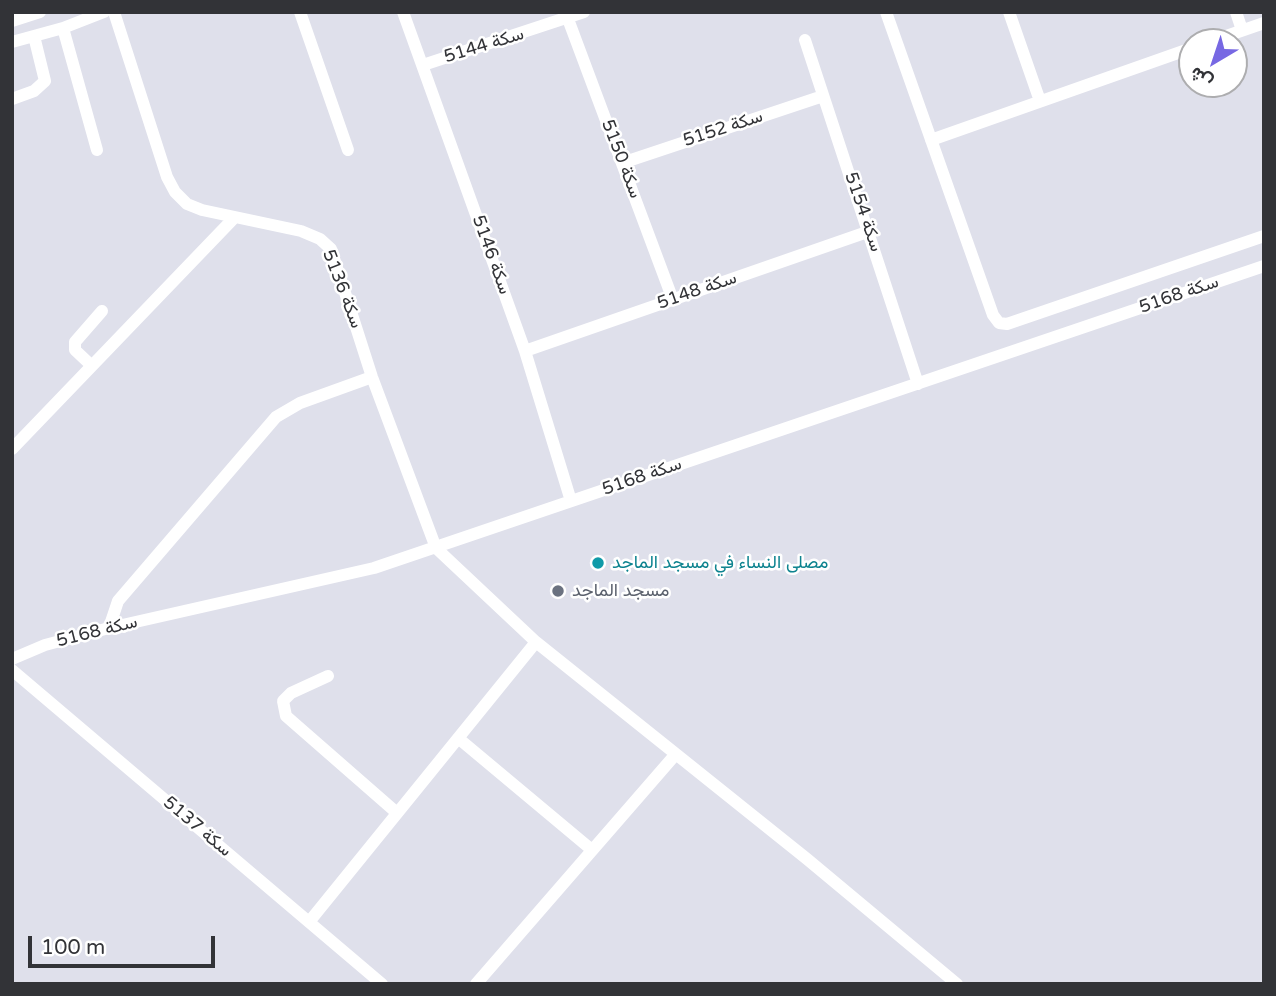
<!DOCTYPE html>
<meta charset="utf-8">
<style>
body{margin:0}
#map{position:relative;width:1276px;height:996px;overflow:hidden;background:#dfe0eb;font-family:"Varela Round",Vazirmatn,sans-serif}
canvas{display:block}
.frame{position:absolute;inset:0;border:14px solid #323337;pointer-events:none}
.north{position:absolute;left:1178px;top:28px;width:70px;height:70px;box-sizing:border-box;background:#fff;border:2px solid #adadaf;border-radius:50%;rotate:219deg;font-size:19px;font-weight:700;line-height:28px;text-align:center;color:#323337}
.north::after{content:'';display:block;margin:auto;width:24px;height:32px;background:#7768e3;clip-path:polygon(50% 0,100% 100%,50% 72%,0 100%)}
.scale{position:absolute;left:28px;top:936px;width:187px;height:32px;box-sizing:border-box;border:4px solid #323337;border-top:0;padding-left:9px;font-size:21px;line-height:24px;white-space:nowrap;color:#323337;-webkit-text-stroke:5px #fff;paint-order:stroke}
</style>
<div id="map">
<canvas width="1276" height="996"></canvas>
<div class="frame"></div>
<div class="north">ش</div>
<div class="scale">100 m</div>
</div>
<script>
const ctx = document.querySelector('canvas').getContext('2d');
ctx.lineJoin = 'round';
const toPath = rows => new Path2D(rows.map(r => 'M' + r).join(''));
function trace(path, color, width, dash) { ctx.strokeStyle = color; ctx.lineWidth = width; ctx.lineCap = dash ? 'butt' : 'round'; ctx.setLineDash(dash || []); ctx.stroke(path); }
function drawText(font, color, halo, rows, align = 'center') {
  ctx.font = font + ' "Varela Round",Vazirmatn,sans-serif'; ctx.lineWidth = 5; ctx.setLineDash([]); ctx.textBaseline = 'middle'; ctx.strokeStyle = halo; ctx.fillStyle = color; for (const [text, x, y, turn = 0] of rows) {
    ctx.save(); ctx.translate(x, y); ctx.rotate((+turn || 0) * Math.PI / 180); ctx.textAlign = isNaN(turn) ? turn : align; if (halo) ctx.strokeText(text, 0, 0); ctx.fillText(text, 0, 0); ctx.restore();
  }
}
const minor = toPath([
 [114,12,167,177,175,192,187,204,202,210,301,231,320,239,331,249,372,377,436,548,536,642,807,859,957,984],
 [300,12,348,150],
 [403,12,525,351,571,501],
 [886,12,993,315,999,323,1007,324,1264,236],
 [1009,12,1040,101],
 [1236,12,1242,30],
 [568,19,673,300],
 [12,21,40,12],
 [805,40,918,384],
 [12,42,63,28],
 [1209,42,1264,23],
 [423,65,584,12],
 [12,99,34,91,45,81,34,36],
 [931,140,1192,48],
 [97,150,63,28,104,12],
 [622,163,823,96],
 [525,351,870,231],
 [92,366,75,350,75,342,102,311],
 [12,449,234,218],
 [109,628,118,601,276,417,300,403,372,377],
 [12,659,45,645,109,628,374,568,1264,266],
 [12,670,382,984],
 [328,676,291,693,283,701,286,716,397,813],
 [458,738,592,850],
 [309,922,536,642],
 [476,984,675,755]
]);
const markers = [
 [598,563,7,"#0f9aa8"],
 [558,591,7,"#6b7280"]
];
const streetNames = [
 ["سكة 5144",484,46,-17],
 ["سكة 5152",723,129,-18],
 ["سكة 5150",621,159,69],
 ["سكة 5154",863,212,71],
 ["سكة 5146",491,255,70],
 ["سكة 5136",342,289,69],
 ["سكة 5148",697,291,-19],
 ["سكة 5168",1179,295,-19],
 ["سكة 5168",642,477,-19],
 ["سكة 5168",97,632,-14],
 ["سكة 5137",197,827,40]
];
const cultureNames = [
 ["مصلى النساء في مسجد الماجد",612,563]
];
const worshipNames = [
 ["مسجد الماجد",572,591]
];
trace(minor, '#fff', 12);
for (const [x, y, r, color] of markers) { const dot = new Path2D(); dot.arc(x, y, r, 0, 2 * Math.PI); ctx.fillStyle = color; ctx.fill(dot); trace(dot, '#fff', 2.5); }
drawText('18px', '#323337', '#fff', streetNames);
drawText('18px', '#0d838f', '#fff', cultureNames, 'left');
drawText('18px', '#5b616d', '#fff', worshipNames, 'left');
</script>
